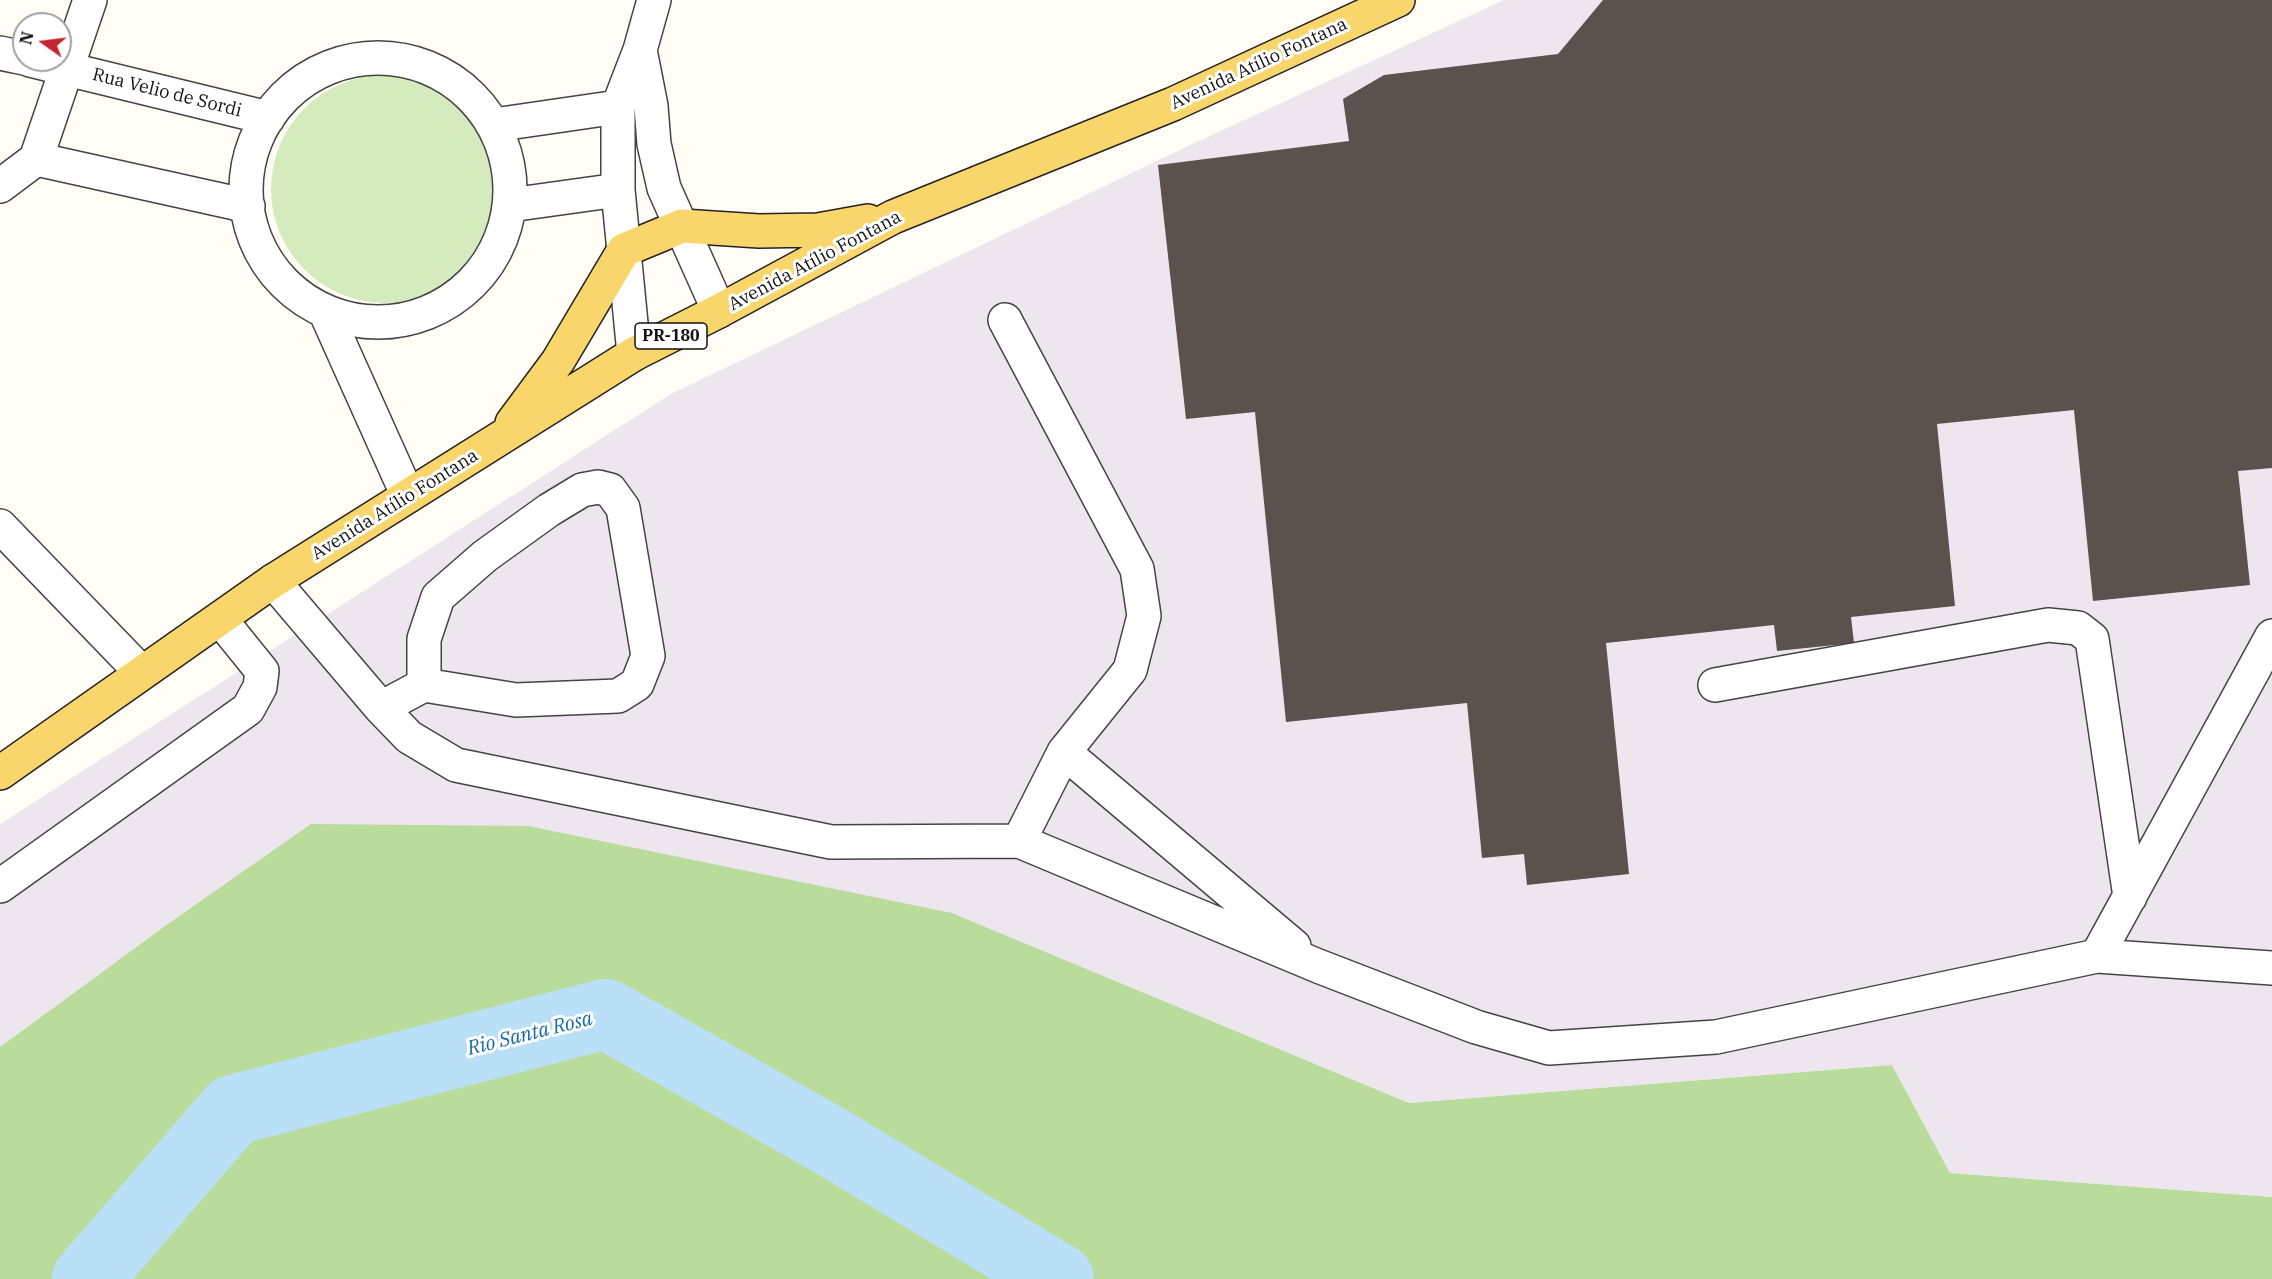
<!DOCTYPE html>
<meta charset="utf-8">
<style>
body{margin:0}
#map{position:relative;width:2272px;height:1279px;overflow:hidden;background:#fffdf5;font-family:"IBM Plex Serif",serif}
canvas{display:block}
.north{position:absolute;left:12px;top:12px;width:60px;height:60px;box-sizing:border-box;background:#fff;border:2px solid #a0a0a0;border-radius:50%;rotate:284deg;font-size:16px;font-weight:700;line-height:24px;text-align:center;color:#111}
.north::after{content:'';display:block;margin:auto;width:21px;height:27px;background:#c4262e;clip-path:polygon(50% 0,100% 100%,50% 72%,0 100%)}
</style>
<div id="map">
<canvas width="2272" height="1279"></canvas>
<div class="north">N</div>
</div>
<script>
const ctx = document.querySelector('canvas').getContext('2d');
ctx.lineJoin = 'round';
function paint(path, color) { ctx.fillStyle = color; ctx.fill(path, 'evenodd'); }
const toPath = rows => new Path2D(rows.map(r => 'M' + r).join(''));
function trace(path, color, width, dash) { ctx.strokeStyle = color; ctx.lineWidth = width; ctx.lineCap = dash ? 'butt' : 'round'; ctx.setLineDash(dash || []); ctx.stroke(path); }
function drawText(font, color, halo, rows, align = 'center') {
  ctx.font = font + ' "IBM Plex Serif",serif'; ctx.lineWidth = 6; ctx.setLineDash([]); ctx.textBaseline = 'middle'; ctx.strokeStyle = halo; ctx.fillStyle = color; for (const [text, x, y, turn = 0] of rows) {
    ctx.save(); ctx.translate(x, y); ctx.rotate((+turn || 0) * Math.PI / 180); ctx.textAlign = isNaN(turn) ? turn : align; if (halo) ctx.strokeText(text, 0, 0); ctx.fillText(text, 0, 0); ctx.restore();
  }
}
const industrial = toPath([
 [1504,0,2272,0,2272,1197,1950,1173,1892,1065,1409,1103,952,913,165,926,0,1047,0,824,671,394,1186,147]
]);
const green = toPath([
 '271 189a114 114 0 1 1 228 0a114 114 0 1 1-228 0Z'
]);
const forest = toPath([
 [311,824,528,826,952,913,1409,1103,1892,1065,1950,1173,2272,1197,2272,1279,0,1279,0,1047,165,926]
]);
const river = toPath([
 [87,1279,233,1110,606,1014,832,1142,1059,1279]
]);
const building = toPath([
 [1603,0,2272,0,2272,468,2238,471,2250,585,2093,601,2074,410,1937,424,1955,606,1851,617,1854,643,1777,651,1774,625,1606,643,1629,874,1527,885,1524,854,1482,858,1467,703,1286,722,1255,412,1186,419,1158,165,1349,141,1343,99,1384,75,1558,54]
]);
const minor = toPath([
 [640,50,651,106,654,144,664,188,719,311],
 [0,53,24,58],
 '246 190a132 132 0 1 1 264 0a132 132 0 1 1-264 0Z',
 [30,60,268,118],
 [494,125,618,107],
 [36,159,248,206],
 [36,159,90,0],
 [0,186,36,159],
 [510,205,618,190],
 [325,311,408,496],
 [1005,320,1137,569,1144,616,1130,670,1064,752,1019,841],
 [634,354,618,190,618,107,640,50,654,0],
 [0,526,141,672],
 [273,581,381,708,409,737,456,765,831,842,1019,841,1318,966,1476,1027,1549,1048,1716,1037,2097,956,2272,968],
 [1715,685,2048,625,2078,628,2092,639,2130,897],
 [381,708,424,685,516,700,618,696,637,684,648,656,623,508,610,490,598,487,582,490,549,510,485,556,438,597,424,639,424,685],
 [1064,752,1294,946],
 [0,886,248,709,260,687,262,671,220,619],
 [2097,956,2272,636]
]);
const major = toPath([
 [512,423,558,361,624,250,682,226,759,231,818,230,868,221],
 [0,773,273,581,634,354,719,311,893,217,1173,104,1398,0]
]);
const shields = [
 [671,336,72]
];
const shieldNames = [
 ["PR-180",671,336]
];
const streetNames = [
 ["Avenida Atílio Fontana",1259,64,-25],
 ["Rua Velio de Sordi",167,93,14],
 ["Avenida Atílio Fontana",815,261,-28],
 ["Avenida Atílio Fontana",395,505,-32]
];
const waterNames = [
 ["Rio Santa Rosa",530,1034,-14]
];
paint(industrial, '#eee6ef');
paint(green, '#d5ebbd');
paint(forest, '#b9dc9c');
trace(river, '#b9e0f7', 70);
paint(building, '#5a524d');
trace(minor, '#444', 36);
trace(major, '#222', 36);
trace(minor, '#fff', 33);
trace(major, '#f9d66b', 33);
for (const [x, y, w] of shields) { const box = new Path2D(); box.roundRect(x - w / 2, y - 13, w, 26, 4.5); ctx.fillStyle = '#fff'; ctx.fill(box); trace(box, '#111', 1.5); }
drawText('bold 16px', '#111', null, shieldNames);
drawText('18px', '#111', '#fff', streetNames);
drawText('italic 20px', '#1768a6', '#fff', waterNames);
</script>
